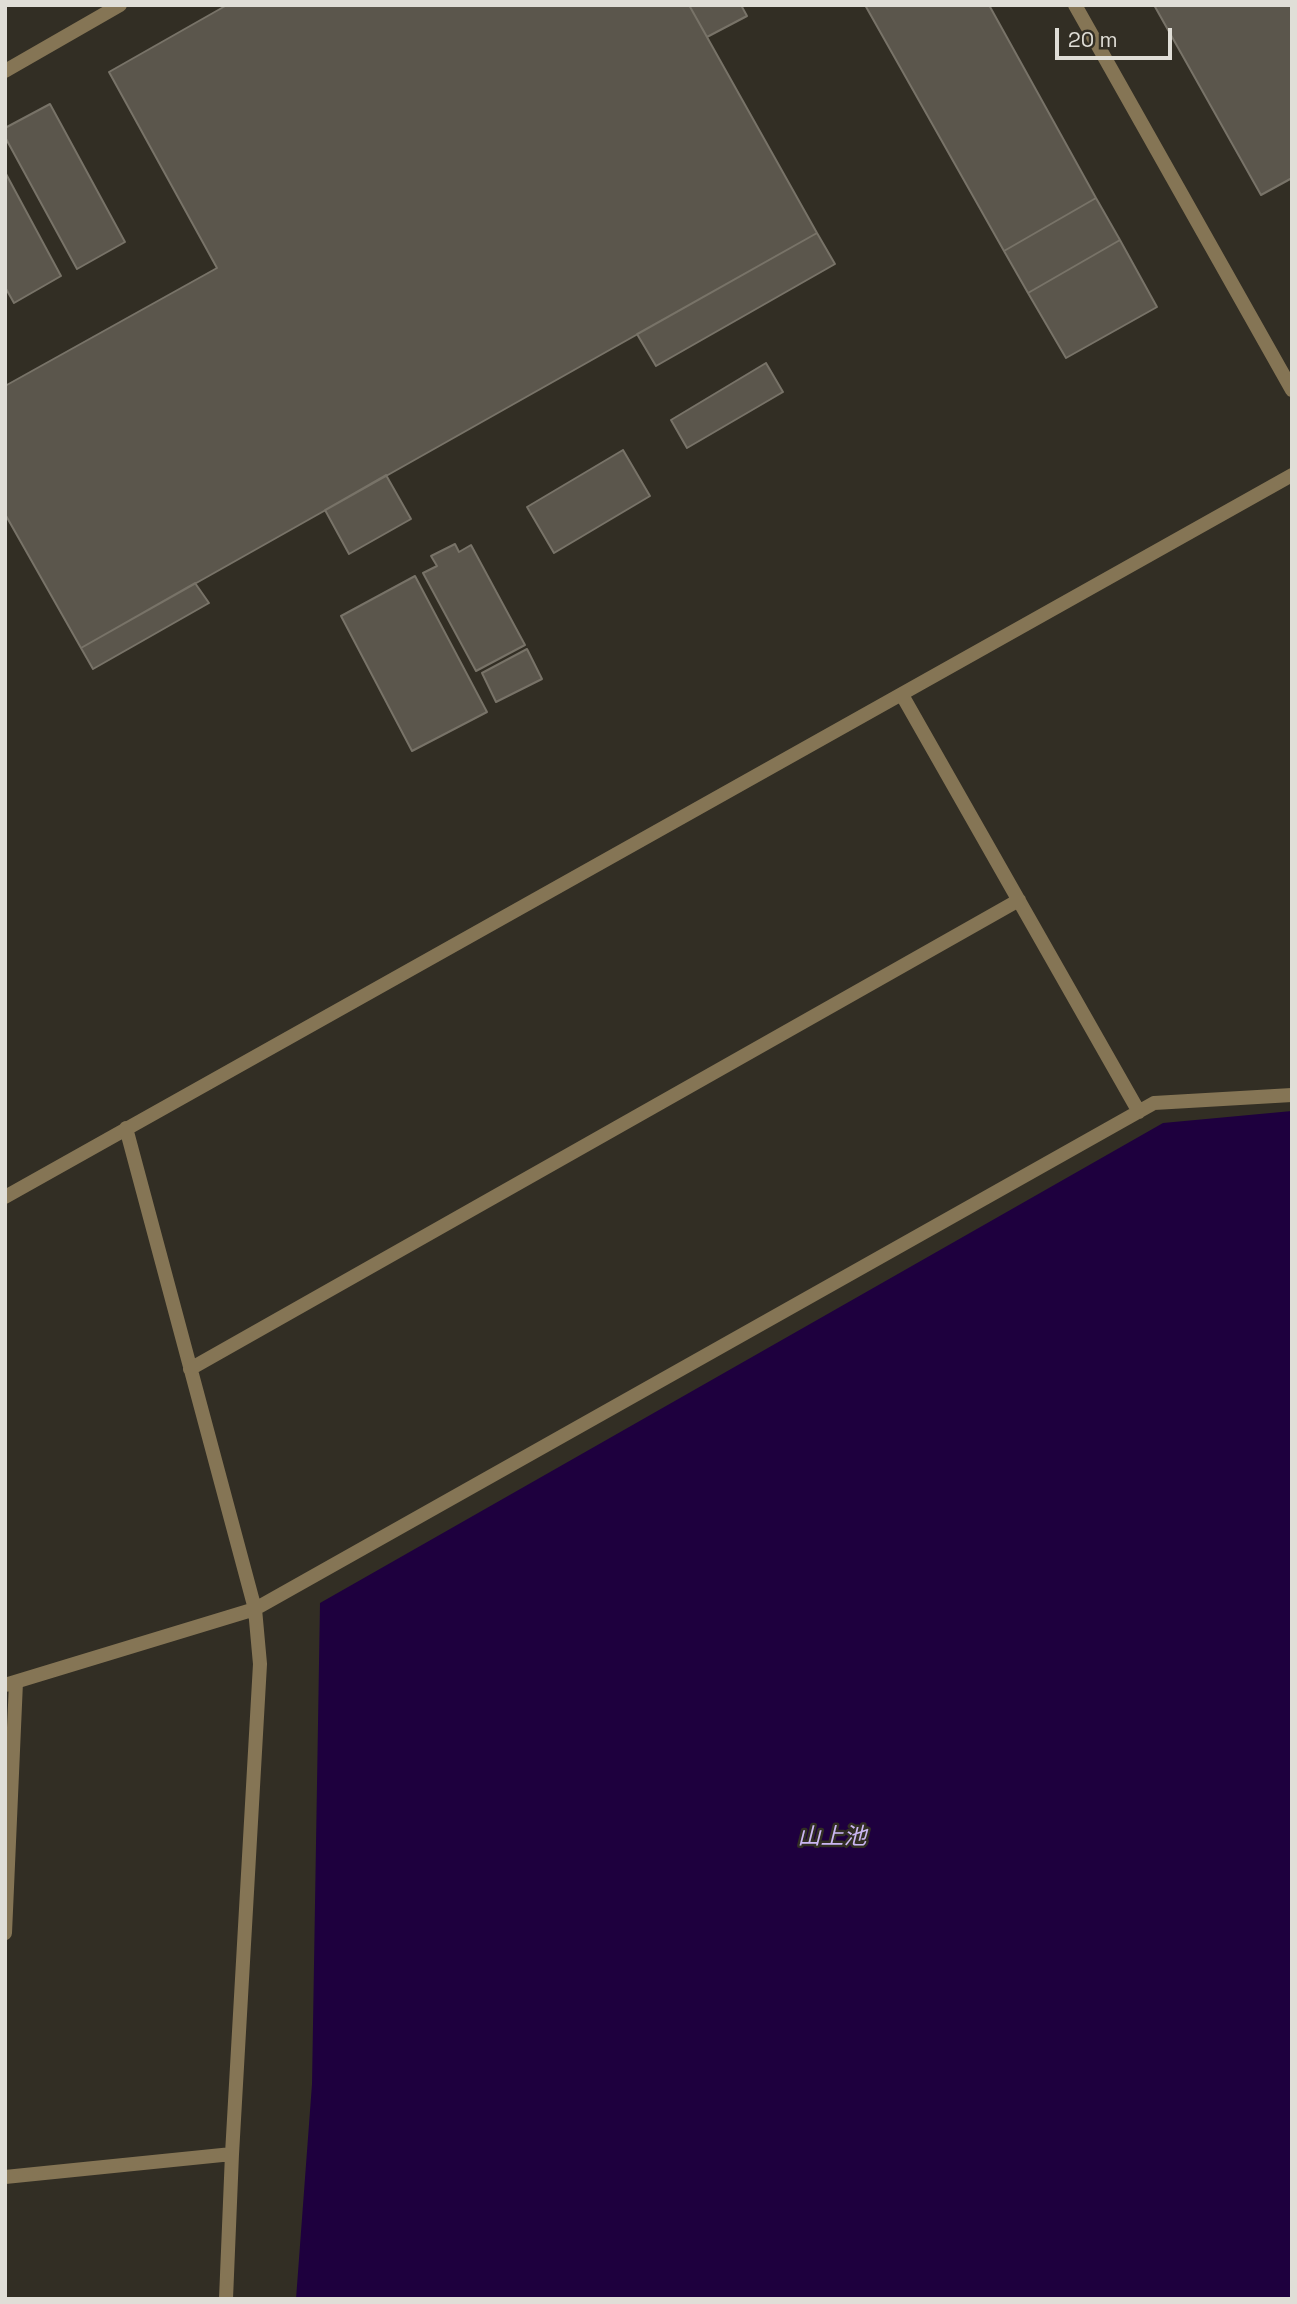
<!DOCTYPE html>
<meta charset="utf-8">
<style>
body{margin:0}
#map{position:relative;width:1297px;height:2304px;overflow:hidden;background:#322e24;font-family:"Space Grotesk",sans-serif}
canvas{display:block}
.frame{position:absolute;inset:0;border:7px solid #e0ded7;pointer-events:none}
.scale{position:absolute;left:1055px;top:28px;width:117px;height:32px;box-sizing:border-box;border:4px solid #e0ded7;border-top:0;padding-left:9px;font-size:21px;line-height:24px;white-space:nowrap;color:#e0ded7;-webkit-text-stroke:5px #322e24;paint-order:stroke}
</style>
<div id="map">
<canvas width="1297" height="2304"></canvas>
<div class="frame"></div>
<div class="scale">20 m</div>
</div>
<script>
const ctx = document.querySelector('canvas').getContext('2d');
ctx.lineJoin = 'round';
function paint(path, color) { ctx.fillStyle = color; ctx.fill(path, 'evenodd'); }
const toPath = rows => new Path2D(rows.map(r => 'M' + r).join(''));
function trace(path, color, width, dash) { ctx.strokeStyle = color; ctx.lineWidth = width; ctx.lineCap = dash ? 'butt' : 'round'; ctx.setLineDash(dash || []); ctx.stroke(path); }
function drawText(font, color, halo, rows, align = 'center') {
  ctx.font = font + ' "Space Grotesk","Noto Sans JP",sans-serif'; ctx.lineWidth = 5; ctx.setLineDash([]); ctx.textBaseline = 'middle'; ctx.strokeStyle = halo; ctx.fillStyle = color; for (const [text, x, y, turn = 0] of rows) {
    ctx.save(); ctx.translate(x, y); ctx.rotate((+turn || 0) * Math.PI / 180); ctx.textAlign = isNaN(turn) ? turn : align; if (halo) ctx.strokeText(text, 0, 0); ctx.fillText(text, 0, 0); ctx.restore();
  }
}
const water = toPath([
 [1292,1111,1292,2299,296,2299,312,2084,320,1603,1163,1123]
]);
const building = toPath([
 [227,5,689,5,817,233,81,648,5,514,5,386,217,268,109,72,227,5],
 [689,5,741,5,747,16,707,37,689,5],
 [865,5,989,5,1096,198,1004,251,865,5],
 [1154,5,1292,5,1292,178,1261,195,1154,5],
 [50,104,125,242,77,269,5,137,5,128,50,104],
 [5,172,61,276,14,303,5,287,5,172],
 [1096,198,1120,240,1028,293,1004,251,1096,198],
 [817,233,835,264,656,366,637,334,817,233],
 [1120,240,1157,307,1066,358,1028,293,1120,240],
 [766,363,783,392,687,448,671,420,766,363],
 [623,450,650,496,554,553,527,507,623,450],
 [386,475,411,519,349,554,325,510,386,475],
 [455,544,459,552,471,545,525,645,476,671,423,573,437,566,431,556,455,544],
 [415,576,487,712,412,751,341,616,415,576],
 [195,583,209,603,93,669,81,648,195,583],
 [527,649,542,679,496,702,482,673,527,649]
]);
const lane = toPath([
 [1075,5,1292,390],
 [5,71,120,5]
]);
const street = toPath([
 [902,695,1139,1112],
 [126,1128,255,1609,260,1664,232,2154,226,2299],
 [5,1197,1292,475],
 [190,1369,1019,900],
 [5,1685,255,1609,1154,1103,1292,1095],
 [5,1933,16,1682],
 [5,2177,232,2154]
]);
const waterNames = [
 ["山上池",832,1838]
];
paint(water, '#1e003e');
paint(building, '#5b564c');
trace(building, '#787368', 2);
trace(lane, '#857555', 14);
trace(street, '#857555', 14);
drawText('italic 23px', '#cbb7f3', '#322e24', waterNames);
</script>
